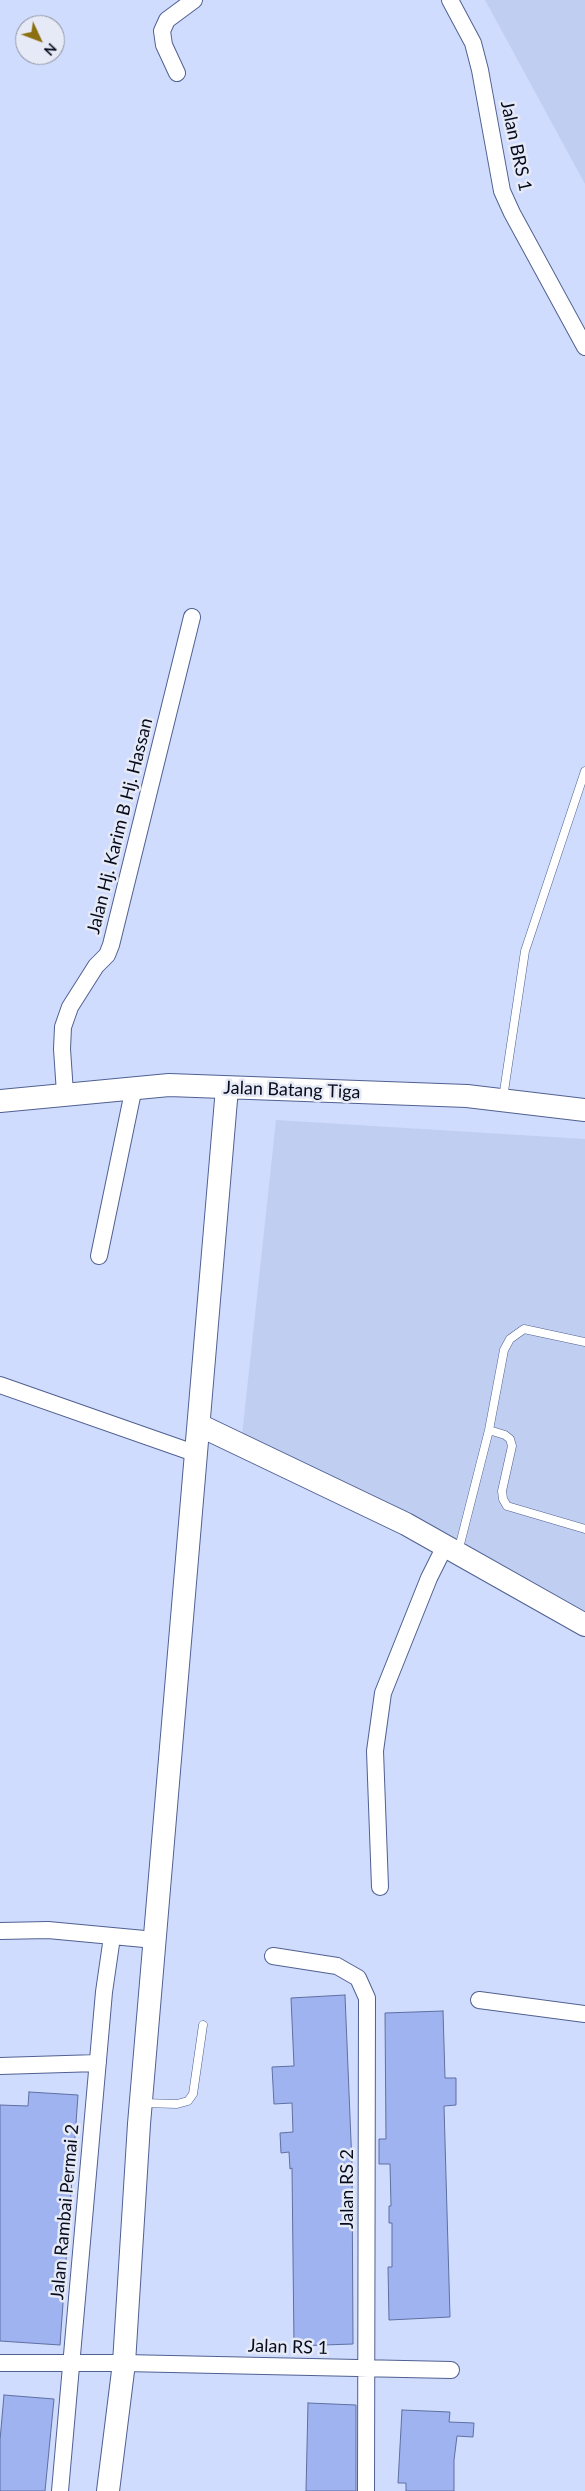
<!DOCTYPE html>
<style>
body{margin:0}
#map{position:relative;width:585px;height:2491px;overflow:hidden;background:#d0dcfe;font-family:Lato,sans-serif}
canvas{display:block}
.north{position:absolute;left:15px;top:15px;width:50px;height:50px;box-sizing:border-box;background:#e6eaf6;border:1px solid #8c919f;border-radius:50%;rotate:133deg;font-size:14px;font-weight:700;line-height:20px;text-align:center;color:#060b1d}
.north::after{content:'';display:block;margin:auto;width:18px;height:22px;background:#8c6f11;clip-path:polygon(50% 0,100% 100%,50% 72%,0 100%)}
</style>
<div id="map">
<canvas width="585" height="2491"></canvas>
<div class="north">N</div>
</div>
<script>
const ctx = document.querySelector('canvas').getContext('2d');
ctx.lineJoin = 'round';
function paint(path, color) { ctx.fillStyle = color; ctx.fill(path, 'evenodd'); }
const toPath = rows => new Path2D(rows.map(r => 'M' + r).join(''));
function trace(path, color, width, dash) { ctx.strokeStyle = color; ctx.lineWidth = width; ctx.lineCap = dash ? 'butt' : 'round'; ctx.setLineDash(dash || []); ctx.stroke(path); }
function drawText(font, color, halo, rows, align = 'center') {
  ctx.font = font + ' Lato,sans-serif'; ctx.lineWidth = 5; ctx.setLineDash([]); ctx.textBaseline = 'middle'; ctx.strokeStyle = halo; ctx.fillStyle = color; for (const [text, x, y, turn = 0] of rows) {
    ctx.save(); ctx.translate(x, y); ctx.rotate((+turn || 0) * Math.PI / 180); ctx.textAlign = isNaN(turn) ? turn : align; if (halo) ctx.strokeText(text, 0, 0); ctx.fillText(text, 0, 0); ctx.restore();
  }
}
const built = toPath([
 [485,0,585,0,585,184],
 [276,1120,585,1139,585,1625,241,1445]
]);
const building = toPath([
 [345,1995,352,2165,353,2344,294,2346,292,2168,290,2169,289,2152,281,2153,280,2133,293,2132,292,2103,274,2104,272,2067,294,2066,291,1998,345,1995],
 [443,2011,445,2078,456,2078,456,2105,444,2106,450,2317,389,2320,388,2267,392,2267,392,2223,389,2223,389,2206,391,2206,390,2164,379,2164,379,2139,386,2139,385,2013,443,2011],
 [29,2092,78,2095,60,2345,0,2341,0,2105,28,2106,29,2092],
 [4,2395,54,2399,45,2491,0,2491,0,2440,4,2395],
 [308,2403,356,2405,356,2491,306,2491,308,2403],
 [402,2410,450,2412,449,2422,474,2423,473,2437,457,2436,454,2460,454,2491,406,2491,406,2483,398,2483,402,2410]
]);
const lane = toPath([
 [503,1098,525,951,585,771],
 [489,1430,505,1435,510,1439,512,1446,502,1491,503,1499,507,1506,585,1529],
 [458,1552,489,1430,504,1350,510,1339,524,1329,585,1342],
 [143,2103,177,2104,188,2101,193,2094,203,2025]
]);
const street = toPath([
 [450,0,473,43,480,70,502,191,512,213,585,347],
 [177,73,164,45,162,31,167,20,194,0],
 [65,1093,62,1049,63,1027,70,1007,96,966,107,955,111,945,192,617],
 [99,1256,134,1087],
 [0,1385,197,1454],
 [380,1887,375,1751,383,1693,429,1578,445,1546],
 [0,1931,48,1930,155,1940],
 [273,1956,337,1966,358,1978,367,1998,366,2491],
 [479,2000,585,2014],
 [0,2066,98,2063],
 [0,2363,124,2363,451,2370],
 [60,2491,104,1992,112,1937]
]);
const secondary = toPath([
 [0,1101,169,1085,467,1096,585,1110],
 [199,1425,406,1524,585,1625],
 [108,2491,124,2363,139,2124,227,1088]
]);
const streetNames = [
 ["Jalan BRS 1",516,146,78],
 ["Jalan Hj. Karim B Hj. Hassan",120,826,-76],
 ["Jalan Batang Tiga",292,1090,2],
 ["Jalan RS 2",347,2189,-90],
 ["Jalan Rambai Permai 2",65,2212,-85],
 ["Jalan RS 1",288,2347,2]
];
paint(built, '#c0cef2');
paint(building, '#9eb3f0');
trace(building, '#5e6fa1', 1);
trace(lane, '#506091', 9);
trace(street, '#506091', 18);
trace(secondary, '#506091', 24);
trace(lane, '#fff', 8);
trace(street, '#fff', 16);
trace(secondary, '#fff', 22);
drawText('18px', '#060b1d', '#e6eaf6', streetNames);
</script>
